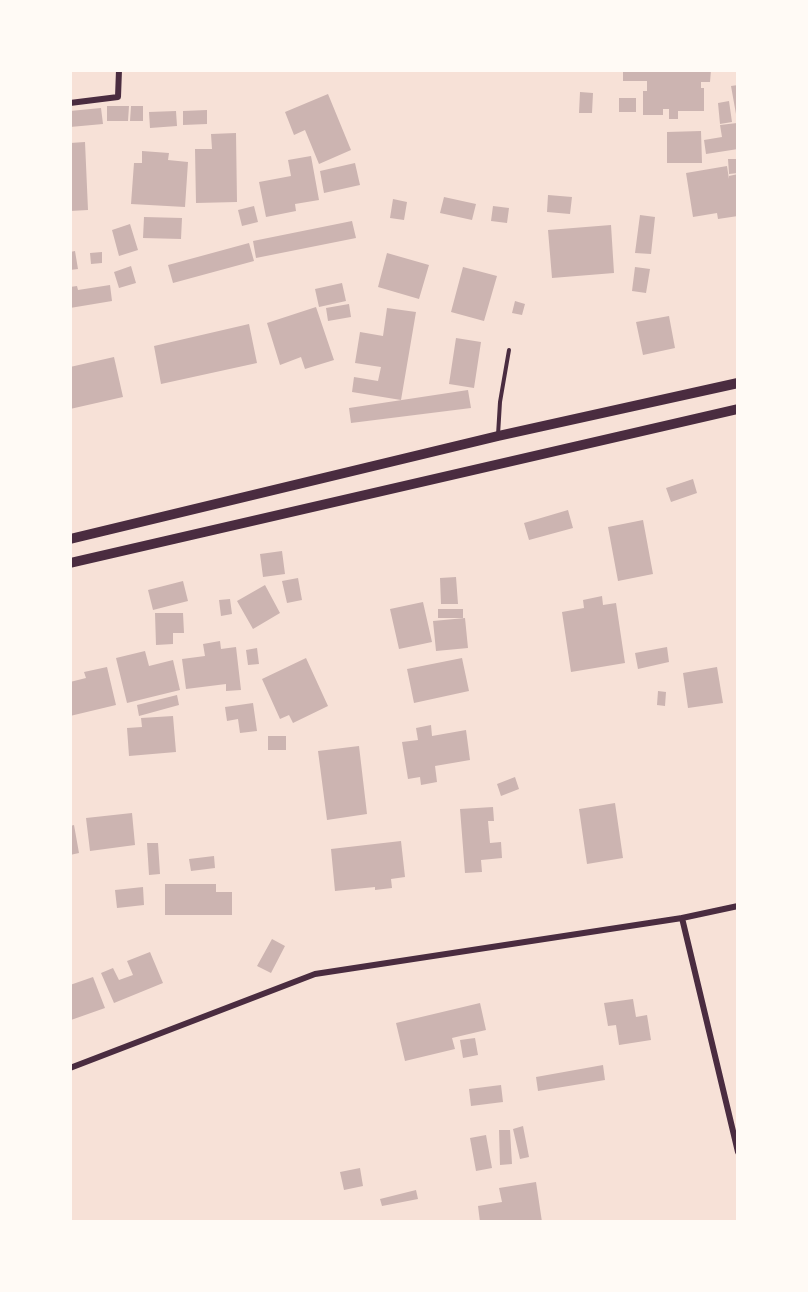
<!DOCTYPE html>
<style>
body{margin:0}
#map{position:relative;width:808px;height:1292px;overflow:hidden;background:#f7e1d7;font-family:"Source Sans 3",sans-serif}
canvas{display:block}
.frame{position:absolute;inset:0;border:72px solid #fffaf5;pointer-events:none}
</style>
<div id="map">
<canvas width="808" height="1292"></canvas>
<div class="frame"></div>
</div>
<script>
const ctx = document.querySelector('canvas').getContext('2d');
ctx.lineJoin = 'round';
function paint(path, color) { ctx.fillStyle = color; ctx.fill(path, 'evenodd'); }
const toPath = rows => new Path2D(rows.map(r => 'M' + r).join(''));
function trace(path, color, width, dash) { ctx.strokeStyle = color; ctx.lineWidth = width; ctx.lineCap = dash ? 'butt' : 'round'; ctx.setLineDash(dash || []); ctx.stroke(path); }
const building = toPath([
 [623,70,711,70,710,82,701,82,701,88,704,88,704,111,678,111,678,119,669,119,669,109,663,109,663,115,643,115,643,91,647,91,647,81,623,81],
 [738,85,738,114,736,114,731,86],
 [580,92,593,93,592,113,579,113],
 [328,94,351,150,319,164,305,130,294,135,285,112],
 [619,98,636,98,636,112,619,112],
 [729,101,732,122,720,124,718,103],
 [107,106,129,106,128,121,107,121],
 [131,106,143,106,143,121,130,121],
 [101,108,103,124,70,127,70,111],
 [207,110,207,124,183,125,183,111],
 [176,111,177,126,150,128,149,112],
 [737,123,738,149,706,154,704,140,722,137,720,125],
 [701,131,702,163,667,163,667,132],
 [236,133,237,202,196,203,195,149,212,149,211,134],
 [85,142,88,210,70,211,70,143],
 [142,151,169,153,168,160,188,162,185,207,131,204,134,163,142,163],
 [311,156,319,200,295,204,296,211,266,217,259,182,291,176,288,160],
 [728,159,738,159,738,173,729,174],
 [355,163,360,185,324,193,320,171],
 [727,166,729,179,729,176,738,174,738,216,718,219,717,213,693,217,686,173],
 [548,195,572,197,570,214,547,212],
 [444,197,476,204,472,220,440,213],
 [393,199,407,202,404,220,390,218],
 [254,206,258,222,242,226,238,210],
 [493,206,509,208,507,223,491,221],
 [640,215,655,217,651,254,635,253],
 [144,217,182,218,181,239,143,238],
 [352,221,356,238,256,258,253,241],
 [130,224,138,250,119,256,112,230],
 [611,225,614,273,552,278,548,230],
 [249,243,254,261,173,283,168,265],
 [75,251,78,269,70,270,70,252],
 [102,252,102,263,91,264,90,253],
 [387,253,429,265,419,299,378,287],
 [131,266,136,283,119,288,114,272],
 [463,267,497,276,484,321,451,312],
 [635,267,650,269,646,293,632,291],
 [342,283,346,301,319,307,315,289],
 [110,285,112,301,70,308,70,287,77,286,78,290],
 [515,301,525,304,522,315,512,313],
 [349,304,351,317,328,321,326,308],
 [316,307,334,360,305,369,301,357,280,365,267,323],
 [387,308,416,312,401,400,352,392,354,377,378,381,381,367,355,363,360,332,383,336],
 [669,316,675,348,643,355,636,322],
 [249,324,257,363,161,384,154,346],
 [456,338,481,342,474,388,449,384],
 [114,357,123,397,70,409,70,367],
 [468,390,471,408,351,423,349,408],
 [693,479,697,493,671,502,666,488],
 [568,510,573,528,529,540,524,523],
 [643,520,653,574,618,581,608,527],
 [282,551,285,574,263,577,260,554],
 [456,577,458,604,441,604,440,578],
 [298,578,302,600,287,603,282,581],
 [183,581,188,601,153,610,148,590],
 [265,585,280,613,253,629,237,601],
 [602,596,603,605,616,603,625,663,571,672,562,612,584,608,583,600],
 [230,599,232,614,221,616,219,600],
 [423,602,432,642,399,649,390,609],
 [438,609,463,609,463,618,438,618],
 [155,613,183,613,184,633,173,633,173,644,156,645],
 [465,618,468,648,436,651,433,621],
 [220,641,221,649,236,647,241,690,226,691,226,684,186,689,182,659,205,656,203,644],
 [667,647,669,662,638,669,635,653],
 [257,648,259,664,248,665,246,650],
 [145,651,149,666,173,660,180,690,127,703,116,658],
 [306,658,328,706,293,723,289,715,280,719,262,679],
 [462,658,469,691,414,703,407,669],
 [107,667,116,705,70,716,70,682,86,678,84,672],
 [717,667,723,703,688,708,683,673],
 [658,691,666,692,665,706,657,705],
 [177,695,179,705,139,716,137,705],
 [253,703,257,731,240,733,238,719,227,721,225,707],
 [173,716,176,752,129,756,127,728,142,727,141,718],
 [431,725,432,736,466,730,470,760,435,766,437,782,421,785,420,777,408,779,402,742,418,740,416,728],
 [268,736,286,736,286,750,268,750],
 [359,746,367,814,327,820,318,751],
 [515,777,519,789,501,796,497,784],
 [615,803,623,858,587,864,579,809],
 [493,807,494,821,488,821,490,843,501,842,502,858,481,860,482,872,465,873,460,809],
 [132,813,135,845,90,851,86,818],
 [74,825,79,853,70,855,70,826],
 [401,841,405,877,391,879,392,888,375,890,375,887,335,891,331,849],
 [147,843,158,843,160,874,149,875],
 [214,856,215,868,191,871,189,859],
 [165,884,216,884,216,892,232,892,232,915,165,915],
 [143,887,144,905,117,908,115,890],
 [272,939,285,946,271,973,257,966],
 [150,952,163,983,114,1003,101,973,113,968,119,980,133,975,127,961],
 [93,977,105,1008,71,1020,70,985],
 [633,999,636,1017,647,1015,651,1040,619,1045,616,1025,608,1026,604,1003],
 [480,1003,486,1030,452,1038,455,1049,405,1061,396,1023],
 [475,1038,478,1055,463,1058,460,1040],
 [603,1065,605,1080,538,1091,536,1077],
 [501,1085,503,1102,471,1106,469,1089],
 [523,1126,529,1157,520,1159,513,1129],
 [499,1130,510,1130,512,1164,500,1165],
 [486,1135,492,1168,476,1171,470,1138],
 [360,1168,363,1186,344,1190,340,1172],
 [536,1182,542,1222,495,1222,494,1220,480,1222,478,1206,502,1202,499,1188],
 [416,1190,418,1199,382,1206,380,1199]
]);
const service = toPath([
 [498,435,500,402,509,350]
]);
const minor = toPath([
 [70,103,118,97,119,70],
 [682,918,738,1152],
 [70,1068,315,974,682,918,738,906]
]);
const tertiary = toPath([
 [70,539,498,436,738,383],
 [70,563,738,409]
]);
paint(building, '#ccb4b1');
trace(service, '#4a2c40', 4);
trace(minor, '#4a2c40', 6);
trace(tertiary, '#4a2c40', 10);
</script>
